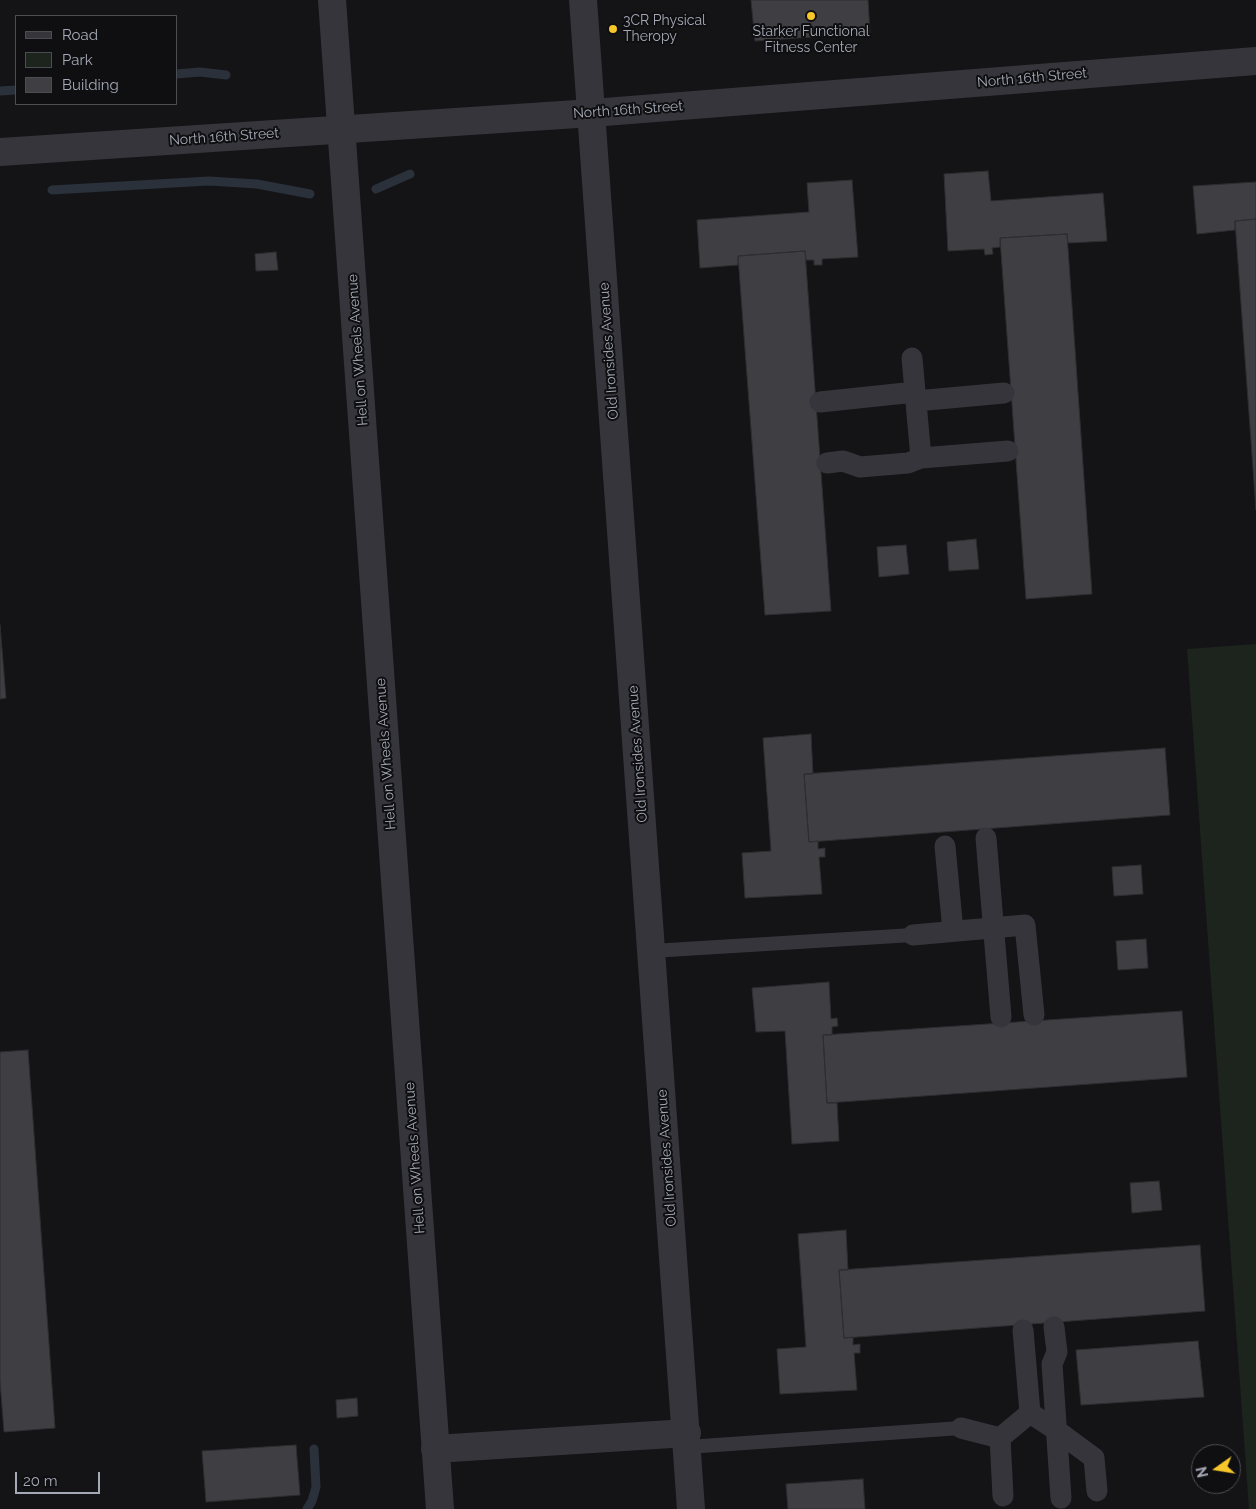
<!DOCTYPE html>
<style>
body{margin:0}
#map{position:relative;width:1256px;height:1509px;overflow:hidden;background:#141416;font-family:Raleway,sans-serif}
canvas{display:block}
.legend{position:absolute;left:15px;top:15px;width:162px;height:90px;box-sizing:border-box;background:#0f0f11;border:1px solid #4b4d53;margin:0;padding:6px 9px;list-style:none;font-size:15px;color:#a5a9b6}
.legend li{display:flex;align-items:center;gap:10px;height:25px}
.legend b{width:25px;border:1px solid #4b4d53}
.north{position:absolute;left:1191px;top:1444px;width:50px;height:50px;box-sizing:border-box;background:#0f0f11;border:1px solid #4b4d53;border-radius:50%;rotate:257deg;font-size:14px;font-weight:700;line-height:20px;text-align:center;color:#a5a9b6}
.north::after{content:'';display:block;margin:auto;width:18px;height:22px;background:#f7c62a;clip-path:polygon(50% 0,100% 100%,50% 72%,0 100%)}
.scale{position:absolute;left:15px;top:1472px;width:85px;height:22px;box-sizing:border-box;border:2px solid #a5a9b6;border-top:0;padding-left:6px;font-size:15px;line-height:18px;white-space:nowrap;color:#a5a9b6;-webkit-text-stroke:4px #0f0f11;paint-order:stroke}
</style>
<div id="map">
<canvas width="1256" height="1509"></canvas>
<ul class="legend">
<li><b style="height:6px;background:#35353b"></b>Road</li>
<li><b style="height:14px;background:#1c241d"></b>Park</li>
<li><b style="height:14px;background:#3e3e43"></b>Building</li>
</ul>
<div class="north">N</div>
<div class="scale">20 m</div>
</div>
<script>
const ctx = document.querySelector('canvas').getContext('2d');
ctx.lineJoin = 'round';
function paint(path, color) { ctx.fillStyle = color; ctx.fill(path, 'evenodd'); }
const toPath = rows => new Path2D(rows.map(r => 'M' + r).join(''));
function trace(path, color, width, dash) { ctx.strokeStyle = color; ctx.lineWidth = width; ctx.lineCap = dash ? 'butt' : 'round'; ctx.setLineDash(dash || []); ctx.stroke(path); }
function drawText(font, color, halo, rows, align = 'center') {
  ctx.font = font + ' Raleway,sans-serif'; ctx.lineWidth = 4; ctx.setLineDash([]); ctx.textBaseline = 'middle'; ctx.strokeStyle = halo; ctx.fillStyle = color; for (const [text, x, y, turn = 0] of rows) {
    ctx.save(); ctx.translate(x, y); ctx.rotate((+turn || 0) * Math.PI / 180); ctx.textAlign = isNaN(turn) ? turn : align; if (halo) ctx.strokeText(text, 0, 0); ctx.fillText(text, 0, 0); ctx.restore();
  }
}
const green = toPath([
 [1256,644,1256,1509,1249,1509,1187,649]
]);
const stream = toPath([
 [176,74,200,72,226,75],
 [0,91,16,90],
 [376,189,410,174],
 [52,190,209,181,257,184,310,194],
 [307,1509,312,1501,316,1487,314,1449]
]);
const building = toPath([
 [751,0,868,0,870,33,755,41,751,0],
 [988,171,991,201,1103,193,1107,241,1068,243,1067,234,1000,238,1000,247,992,248,993,254,985,255,984,249,948,251,944,174,988,171],
 [852,180,858,257,822,259,822,265,814,265,814,260,806,260,805,251,738,256,738,265,700,268,697,220,809,212,807,183,852,180],
 [1256,182,1256,219,1235,221,1235,230,1197,234,1193,186,1256,182],
 [1256,219,1256,510,1235,221,1256,219],
 [1067,234,1092,594,1026,599,1000,238,1067,234],
 [805,251,831,611,765,615,738,256,805,251],
 [276,252,278,270,256,271,255,254,276,252],
 [976,539,979,569,949,571,947,542,976,539],
 [906,545,909,574,879,577,877,547,906,545],
 [0,625,6,698,0,699,0,625],
 [811,734,813,774,804,774,809,842,818,841,818,849,825,848,825,857,819,857,822,894,745,898,742,853,771,851,763,738,811,734],
 [1165,748,1170,815,809,842,804,774,1165,748],
 [1141,865,1143,894,1114,896,1112,867,1141,865],
 [1146,939,1148,968,1118,970,1116,941,1146,939],
 [829,982,831,1019,837,1018,838,1026,832,1027,832,1035,823,1035,827,1103,837,1103,839,1141,792,1144,785,1031,756,1032,752,988,829,982],
 [1182,1011,1187,1077,827,1103,823,1035,1182,1011],
 [28,1050,55,1428,4,1432,0,1381,0,1052,28,1050],
 [1159,1181,1162,1210,1132,1213,1130,1183,1159,1181],
 [846,1230,848,1270,839,1270,844,1338,853,1337,853,1345,860,1344,860,1353,854,1353,857,1390,780,1394,777,1349,806,1347,798,1234,846,1230],
 [1200,1245,1205,1311,844,1338,839,1270,1200,1245],
 [1198,1341,1204,1397,1081,1405,1076,1350,1198,1341],
 [357,1398,358,1416,337,1418,336,1400,357,1398],
 [296,1445,300,1495,206,1502,202,1451,296,1445],
 [863,1479,865,1509,788,1509,786,1484,863,1479]
]);
const service = toPath([
 [652,951,913,935],
 [687,1447,961,1428]
]);
const pedestrian = toPath([
 [912,358,921,458,1008,451],
 [916,401,1004,393],
 [820,402,915,392],
 [827,463,843,461,860,467,908,463,921,458],
 [986,838,1001,1017],
 [945,846,953,931],
 [913,935,1025,925,1034,1015],
 [1054,1327,1057,1352,1052,1364,1061,1498],
 [1023,1330,1030,1413],
 [961,1428,1000,1438,1030,1413,1056,1430,1094,1458,1097,1491],
 [1000,1438,1003,1496]
]);
const minor = toPath([
 [0,152,592,113,1256,61],
 [435,1449,687,1433]
]);
const tertiary = toPath([
 [332,0,440,1509],
 [583,0,691,1509]
]);
const markers = [
 [811,16,5,"#f7c62a"],
 [613,29,5,"#f7c62a"]
];
const poiNames = [
 ["3CR Physical",623,21],
 ["Theropy",623,37],
 ["Starker Functional",811,32,"center"],
 ["Fitness Center",811,48,"center"]
];
const streetNames = [
 ["North 16th Street",1032,78,-5],
 ["North 16th Street",628,110,-4],
 ["North 16th Street",224,137,-4],
 ["Hell on Wheels Avenue",358,350,-94],
 ["Old Ironsides Avenue",609,351,-94],
 ["Hell on Wheels Avenue",386,754,-94],
 ["Old Ironsides Avenue",638,754,-94],
 ["Hell on Wheels Avenue",415,1158,-94],
 ["Old Ironsides Avenue",667,1158,-94]
];
paint(green, '#1c241d');
trace(stream, '#2a313a', 9);
paint(building, '#3e3e43');
trace(building, '#2e2e32', 1);
trace(service, '#35353b', 14);
trace(pedestrian, '#35353b', 21);
trace(minor, '#35353b', 28);
trace(tertiary, '#35353b', 28);
for (const [x, y, r, color] of markers) { const dot = new Path2D(); dot.arc(x, y, r, 0, 2 * Math.PI); ctx.fillStyle = color; ctx.fill(dot); trace(dot, '#0f0f11', 2); }
drawText('14px', '#a5a9b6', '#0f0f11', poiNames, 'left');
drawText('14px', '#a5a9b6', '#0f0f11', streetNames);
</script>
